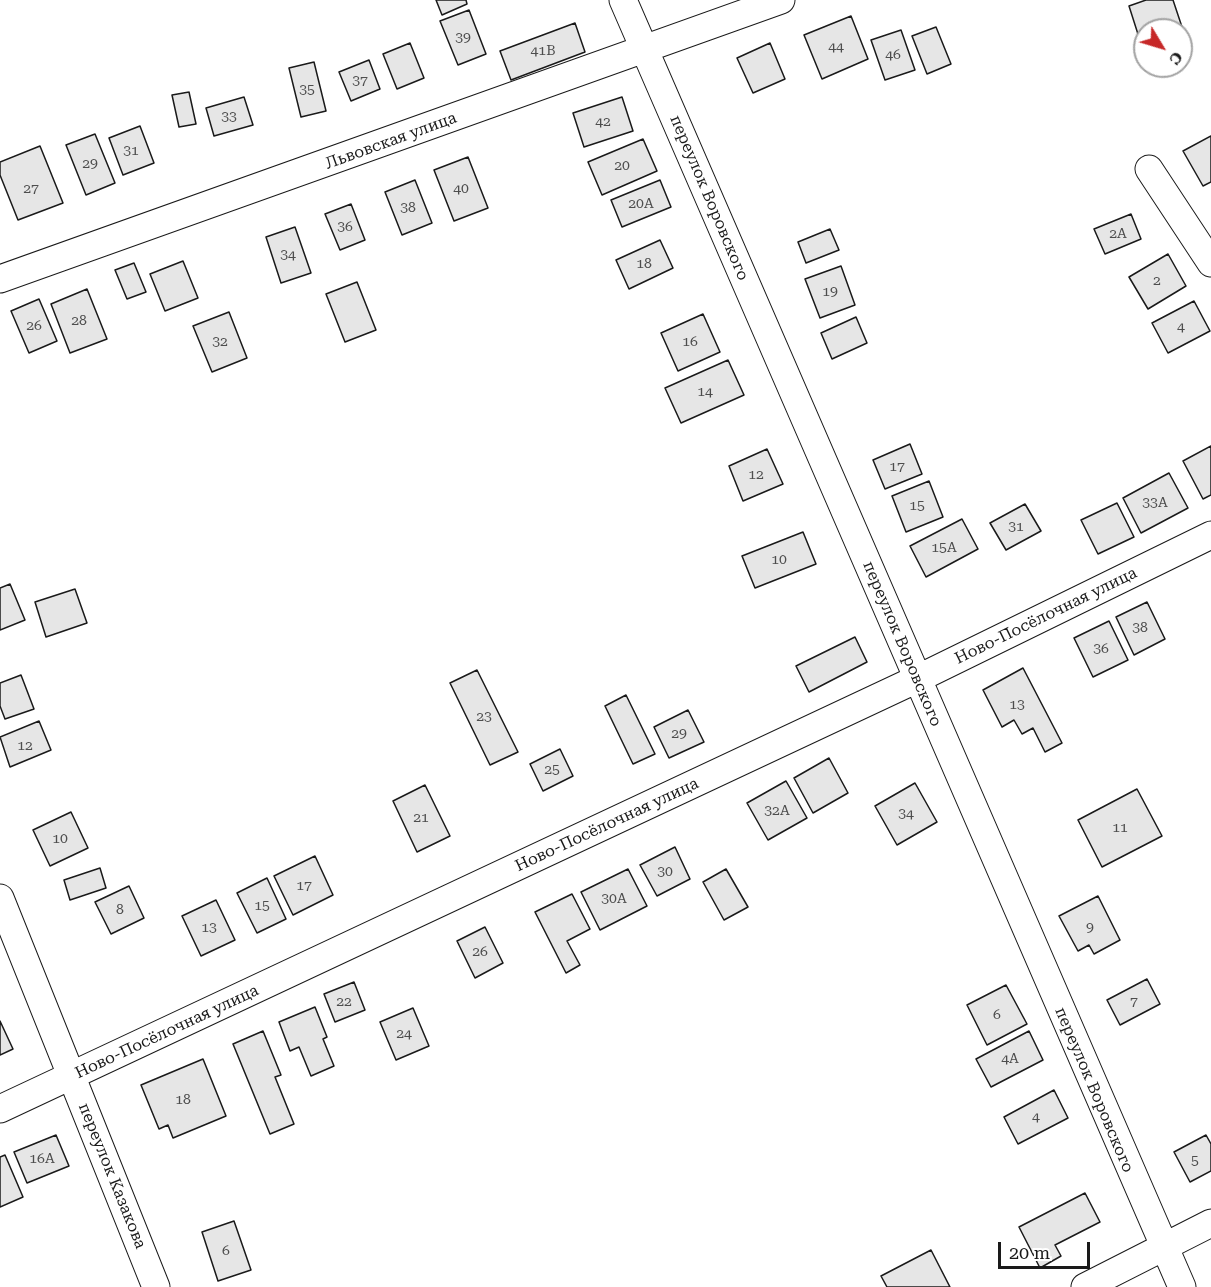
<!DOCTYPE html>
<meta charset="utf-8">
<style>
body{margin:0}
#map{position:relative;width:1211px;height:1287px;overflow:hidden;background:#fff;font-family:"Roboto Serif",serif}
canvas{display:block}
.north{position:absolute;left:1133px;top:18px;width:60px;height:60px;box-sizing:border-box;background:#fff;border:2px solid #a3a3a3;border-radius:50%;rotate:128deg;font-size:16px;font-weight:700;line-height:24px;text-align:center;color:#1a1a1a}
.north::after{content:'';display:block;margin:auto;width:21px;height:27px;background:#c62828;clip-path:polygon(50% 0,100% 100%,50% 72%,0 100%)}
.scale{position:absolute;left:998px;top:1242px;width:92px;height:27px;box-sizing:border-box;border:3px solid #1a1a1a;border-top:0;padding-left:8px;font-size:18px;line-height:21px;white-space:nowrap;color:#1a1a1a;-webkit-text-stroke:4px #fff;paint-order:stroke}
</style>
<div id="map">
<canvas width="1211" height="1287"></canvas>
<div class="north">С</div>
<div class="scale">20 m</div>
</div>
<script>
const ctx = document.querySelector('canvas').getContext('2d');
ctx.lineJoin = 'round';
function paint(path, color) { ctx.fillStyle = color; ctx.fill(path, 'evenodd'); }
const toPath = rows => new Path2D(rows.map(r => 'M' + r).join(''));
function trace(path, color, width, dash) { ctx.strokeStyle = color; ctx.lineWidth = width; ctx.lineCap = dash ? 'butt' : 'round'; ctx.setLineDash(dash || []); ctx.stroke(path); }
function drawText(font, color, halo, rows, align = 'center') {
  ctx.font = font + ' "Roboto Serif",serif'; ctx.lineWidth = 4.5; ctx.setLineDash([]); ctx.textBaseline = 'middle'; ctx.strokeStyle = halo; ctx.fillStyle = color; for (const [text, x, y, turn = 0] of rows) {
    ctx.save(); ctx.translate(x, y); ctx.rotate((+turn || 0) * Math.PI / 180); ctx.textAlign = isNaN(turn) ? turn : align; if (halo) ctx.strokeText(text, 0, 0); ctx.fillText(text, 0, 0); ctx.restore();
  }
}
const building = toPath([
 [436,0,466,0,467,4,442,15,436,0],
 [1146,0,1173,0,1186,39,1181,41,1181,30,1145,30,1144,53,1129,6,1146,0],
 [469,10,486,54,458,65,440,21,469,10],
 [851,16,868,59,822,79,804,35,851,16],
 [575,23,585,52,511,80,500,51,575,23],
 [936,27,951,64,927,74,912,36,936,27],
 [901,30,915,70,885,80,871,40,901,30],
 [410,43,424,78,397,89,383,54,410,43],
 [770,43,785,79,753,93,737,58,770,43],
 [369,60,380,89,351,101,339,72,369,60],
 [314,62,326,111,301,117,289,68,314,62],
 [189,92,196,124,179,127,172,95,189,92],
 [244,97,253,125,214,136,206,108,244,97],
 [622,97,633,131,584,147,573,113,622,97],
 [140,126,154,163,123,175,109,138,140,126],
 [95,134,115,183,86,195,66,145,95,134],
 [1211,136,1211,182,1203,186,1183,151,1211,136],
 [643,139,657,171,602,195,588,162,643,139],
 [40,146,63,203,18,220,0,175,0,162,40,146],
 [468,157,488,208,454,221,434,170,468,157],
 [415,180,432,223,402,235,385,192,415,180],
 [660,180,671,207,622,227,611,200,660,180],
 [351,204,365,240,340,250,325,214,351,204],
 [1131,214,1141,239,1105,254,1094,229,1131,214],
 [295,227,311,273,281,283,266,237,295,227],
 [830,229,839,250,806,263,798,242,830,229],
 [660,240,673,268,629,289,616,260,660,240],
 [1168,254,1186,286,1148,309,1129,277,1168,254],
 [183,261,198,298,165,311,150,274,183,261],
 [134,263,146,292,127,299,115,270,134,263],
 [841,266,855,305,820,318,805,279,841,266],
 [357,282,376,330,345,342,326,294,357,282],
 [87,289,107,339,70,353,51,304,87,289],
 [39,299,57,341,29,353,11,311,39,299],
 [1194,301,1210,331,1168,353,1152,323,1194,301],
 [229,312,247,358,212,372,193,326,229,312],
 [703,314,720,352,678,371,661,333,703,314],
 [856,317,867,343,832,359,821,333,856,317],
 [728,360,744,395,681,423,665,388,728,360],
 [910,444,922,474,885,489,873,460,910,444],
 [1211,446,1211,495,1203,499,1183,461,1211,446],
 [767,449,783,484,743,501,729,466,767,449],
 [1169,473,1188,508,1141,533,1123,498,1169,473],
 [929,481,943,517,906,532,892,496,929,481],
 [1117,503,1134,537,1098,554,1081,520,1117,503],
 [1025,504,1041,531,1006,550,990,523,1025,504],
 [962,519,978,549,926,577,910,546,962,519],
 [803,532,816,564,755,588,742,556,803,532],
 [10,584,25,620,0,630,0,588,10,584],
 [75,589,87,623,46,637,35,602,75,589],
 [1147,602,1165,639,1134,655,1116,617,1147,602],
 [1109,621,1128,660,1093,677,1074,638,1109,621],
 [855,637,867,662,809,692,796,666,855,637],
 [1023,668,1062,743,1045,752,1033,728,1022,734,1014,720,1002,727,983,690,1023,668],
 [477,670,518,752,490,765,450,683,477,670],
 [21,675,34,709,5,719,0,706,0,683,21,675],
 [626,695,655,754,633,764,605,706,626,695],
 [688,710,704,742,669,758,654,727,688,710],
 [39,721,51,750,10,767,0,737,39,721],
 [560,749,573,776,543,791,530,764,560,749],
 [829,758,848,793,813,813,794,778,829,758],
 [786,781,807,818,768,840,747,803,786,781],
 [915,783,937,822,897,845,875,806,915,783],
 [425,785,450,836,417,852,393,801,425,785],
 [1137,789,1162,836,1102,867,1078,820,1137,789],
 [71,812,88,848,50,866,33,830,71,812],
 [675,847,690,879,657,896,640,865,675,847],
 [315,856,333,895,293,915,274,876,315,856],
 [100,868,106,888,70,900,64,880,100,868],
 [628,869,647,906,600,930,581,892,628,869],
 [726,869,748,907,724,920,703,882,726,869],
 [267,878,286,919,257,933,237,893,267,878],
 [129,886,144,918,111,934,95,902,129,886],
 [572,894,590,929,567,941,580,965,566,973,535,912,572,894],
 [1098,896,1120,940,1094,954,1089,945,1078,951,1059,916,1098,896],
 [216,900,235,940,201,956,182,916,216,900],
 [485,927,503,963,475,978,457,941,485,927],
 [1147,979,1160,1004,1120,1025,1107,1000,1147,979],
 [354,982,365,1010,335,1022,324,994,354,982],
 [1006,985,1027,1024,987,1045,967,1005,1006,985],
 [315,1007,327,1037,323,1039,334,1066,311,1076,299,1047,290,1051,279,1022,315,1007],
 [413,1008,429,1046,396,1060,380,1022,413,1008],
 [0,1021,13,1049,0,1055,0,1021],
 [263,1031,281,1075,275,1077,294,1124,270,1134,233,1044,263,1031],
 [1029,1031,1043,1060,991,1087,976,1059,1029,1031],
 [203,1059,226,1116,173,1138,168,1125,159,1129,141,1085,203,1059],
 [1054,1090,1068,1118,1018,1144,1004,1117,1054,1090],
 [56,1135,69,1166,27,1183,14,1152,56,1135],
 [1206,1135,1211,1144,1211,1171,1190,1182,1174,1152,1206,1135],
 [5,1155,23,1197,0,1207,0,1157,5,1155],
 [1085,1193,1100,1222,1055,1245,1061,1256,1040,1268,1019,1227,1085,1193],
 [234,1221,251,1270,218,1281,202,1232,234,1221],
 [931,1250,950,1287,887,1287,881,1276,931,1250]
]);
const minor = toPath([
 [623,0,1182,1287],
 [1149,169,1211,263],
 [0,279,781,0],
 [0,898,156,1287],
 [0,1109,917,679,1211,535],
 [1085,1287,1211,1223]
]);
const numberNames = [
 ["39",463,38],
 ["44",836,47],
 ["41В",543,51],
 ["46",893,55],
 ["37",360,81],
 ["35",307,90],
 ["33",229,117],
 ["42",603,122],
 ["31",131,151],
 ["29",90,164],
 ["20",622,166],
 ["27",31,189],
 ["40",461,189],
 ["20А",641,204],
 ["38",408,208],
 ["36",345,227],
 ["2А",1118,234],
 ["34",288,255],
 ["18",644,264],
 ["2",1157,281],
 ["19",830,292],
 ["28",79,321],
 ["26",34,326],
 ["4",1181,327],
 ["32",220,342],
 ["16",690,342],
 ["14",705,392],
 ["17",897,467],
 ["12",756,475],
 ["33А",1155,503],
 ["15",917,506],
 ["31",1016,527],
 ["15А",944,548],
 ["10",779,560],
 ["38",1140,628],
 ["36",1101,649],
 ["13",1017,705],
 ["23",484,717],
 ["29",679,734],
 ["12",25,746],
 ["25",552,770],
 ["32А",777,811],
 ["34",906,814],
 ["21",421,818],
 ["11",1120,828],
 ["10",60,839],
 ["30",665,872],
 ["17",304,886],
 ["30А",614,899],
 ["15",262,906],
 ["8",120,910],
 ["13",209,928],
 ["9",1090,928],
 ["26",480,952],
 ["22",344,1002],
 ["7",1134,1002],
 ["6",997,1015],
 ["24",404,1034],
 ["4А",1010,1059],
 ["18",183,1100],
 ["4",1036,1117],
 ["16А",42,1159],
 ["5",1195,1161],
 ["6",226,1251]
];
const streetNames = [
 ["Львовская улица",391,141,-20],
 ["переулок Воровского",709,198,67],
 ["Ново-Посёлочная улица",1046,616,-26],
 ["переулок Воровского",902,644,67],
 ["Ново-Посёлочная улица",607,825,-25],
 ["Ново-Посёлочная улица",167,1032,-25],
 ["переулок Воровского",1094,1090,67],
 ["переулок Казакова",112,1176,68]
];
paint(building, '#e6e6e6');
trace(building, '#1a1a1a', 1.5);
trace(minor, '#1a1a1a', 29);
trace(minor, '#fff', 27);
drawText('14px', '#4d4d4d', null, numberNames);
drawText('16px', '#1a1a1a', '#fff', streetNames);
</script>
